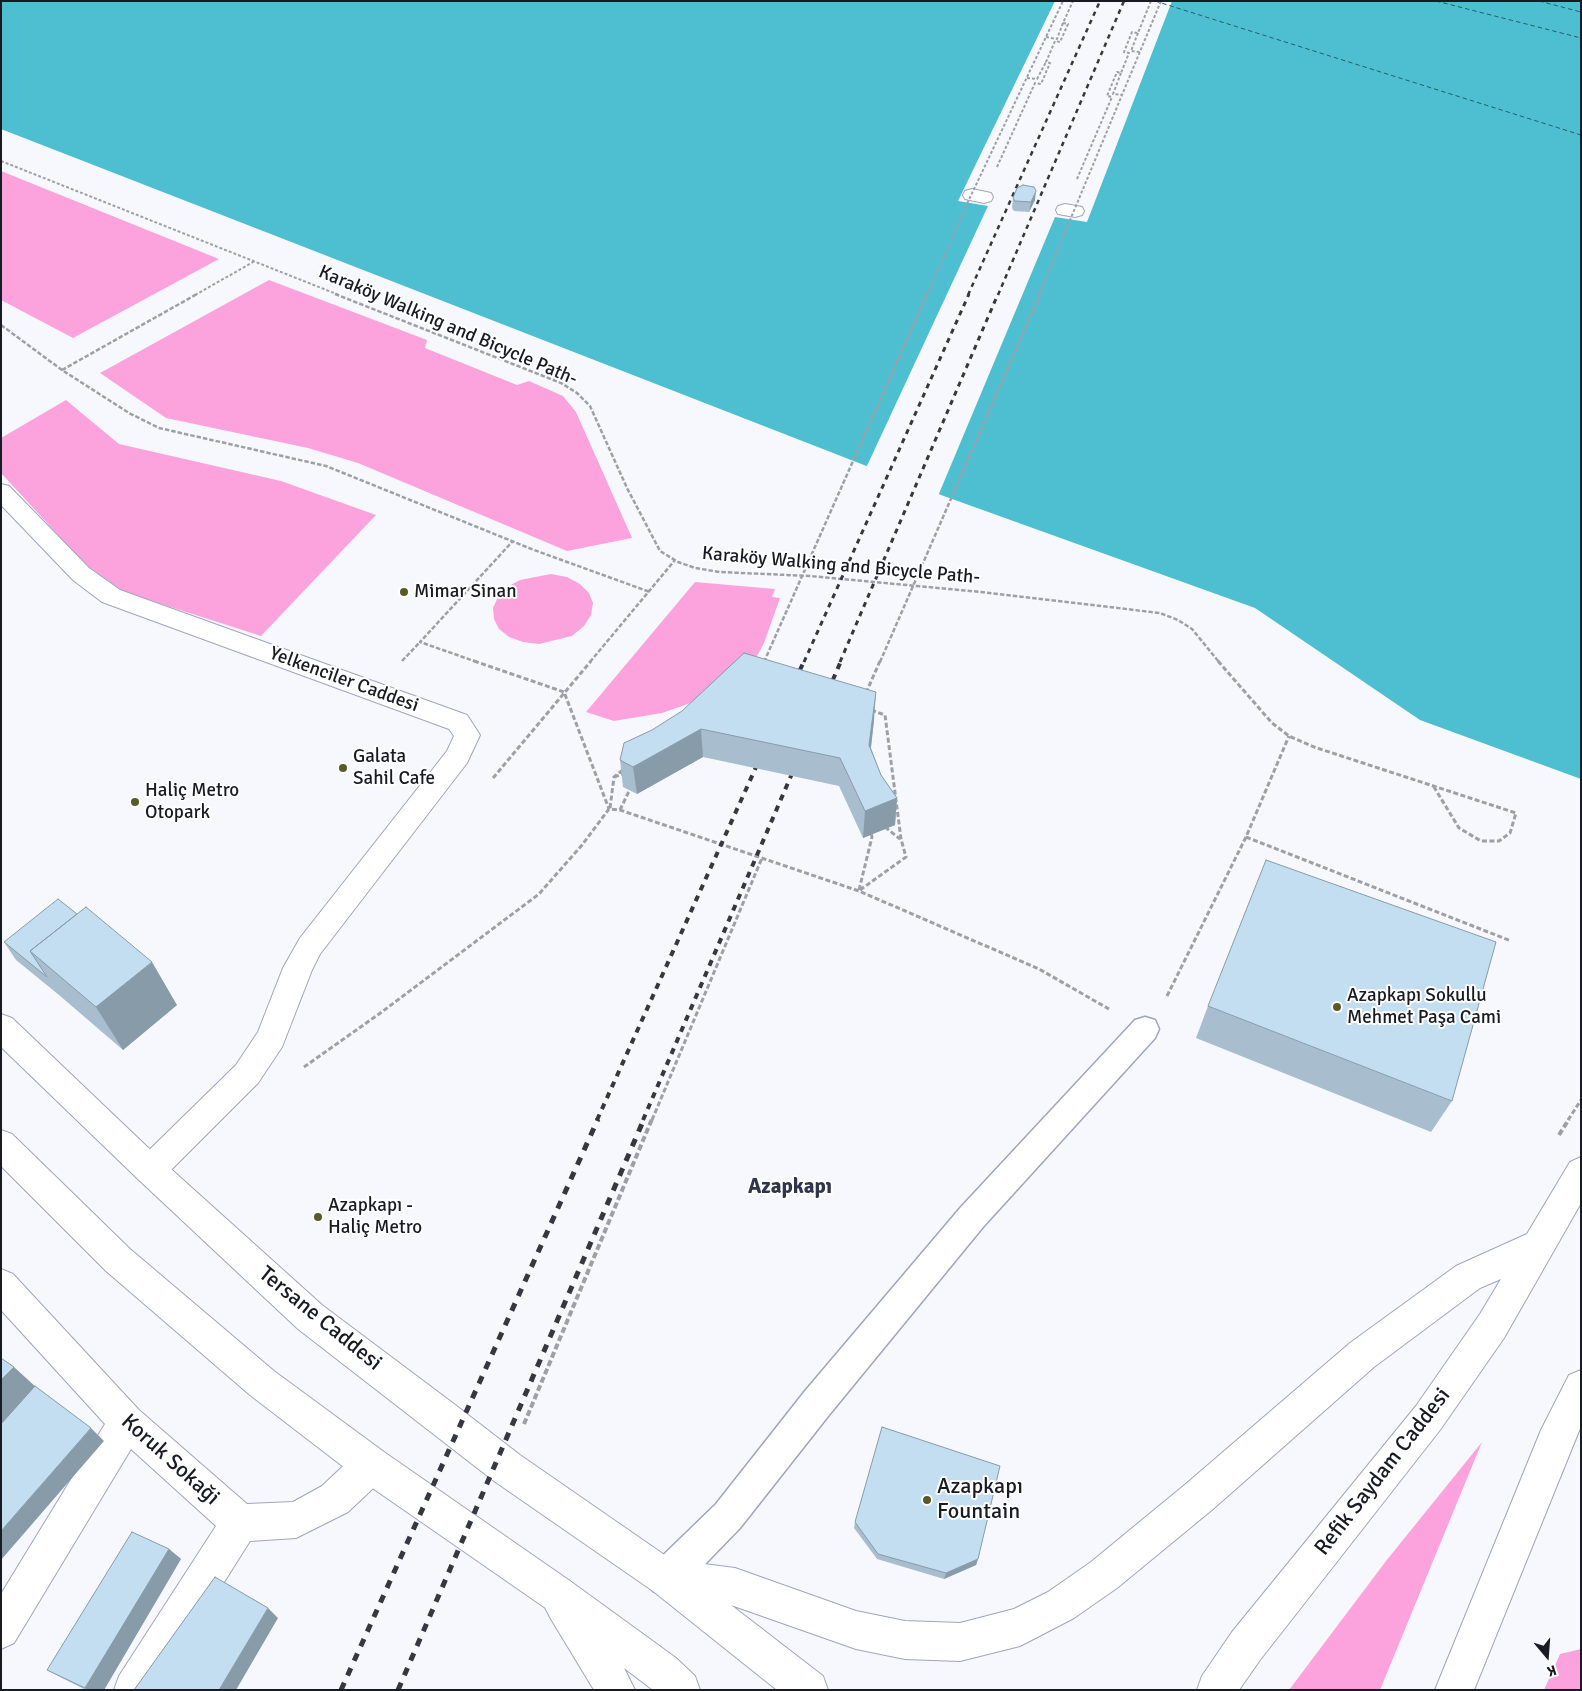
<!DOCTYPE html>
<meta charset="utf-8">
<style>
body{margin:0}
#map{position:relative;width:1582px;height:1691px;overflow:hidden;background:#f6f8fe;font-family:Signika,sans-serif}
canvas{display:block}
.frame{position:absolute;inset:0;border:2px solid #181a24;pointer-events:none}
.north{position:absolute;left:1522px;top:1631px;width:50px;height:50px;-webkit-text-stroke:4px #fff;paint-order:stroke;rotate:162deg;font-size:14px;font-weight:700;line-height:20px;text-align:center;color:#181a24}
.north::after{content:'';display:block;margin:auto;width:18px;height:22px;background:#181a24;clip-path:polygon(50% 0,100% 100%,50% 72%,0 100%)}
</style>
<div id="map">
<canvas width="1582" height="1691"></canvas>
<div class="frame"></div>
<div class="north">K</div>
</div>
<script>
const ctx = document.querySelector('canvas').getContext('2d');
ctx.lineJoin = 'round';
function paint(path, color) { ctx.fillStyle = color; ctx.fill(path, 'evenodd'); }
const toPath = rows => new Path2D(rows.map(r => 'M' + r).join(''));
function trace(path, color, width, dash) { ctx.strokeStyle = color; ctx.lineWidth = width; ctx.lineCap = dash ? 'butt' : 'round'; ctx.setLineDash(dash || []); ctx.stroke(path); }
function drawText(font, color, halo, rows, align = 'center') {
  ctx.font = font + ' Signika,sans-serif'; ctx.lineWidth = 4; ctx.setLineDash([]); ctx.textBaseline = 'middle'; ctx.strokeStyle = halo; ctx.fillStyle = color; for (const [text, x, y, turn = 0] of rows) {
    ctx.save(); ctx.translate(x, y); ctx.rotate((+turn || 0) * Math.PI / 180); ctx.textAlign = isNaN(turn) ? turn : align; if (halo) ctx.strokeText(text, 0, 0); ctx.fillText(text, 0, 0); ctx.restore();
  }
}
const green = toPath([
 [1,171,219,259,73,338,1,300],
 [269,280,427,340,425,348,517,385,529,381,563,396,576,412,632,538,567,551,358,463,308,448,166,418,100,373],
 [66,400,119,444,281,481,376,515,261,636,105,586,1,473,1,438],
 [551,574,567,577,580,584,589,593,593,603,591,615,584,626,572,636,539,644,523,642,509,637,499,629,494,619,493,608,498,597,507,587,520,580],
 [695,582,775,589,772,597,780,598,764,643,750,669,705,698,662,713,614,721,586,712],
 [1482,1442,1380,1690,1289,1690,1386,1561],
 [1581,1649,1580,1690,1544,1690,1560,1654]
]);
const water = toPath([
 [1,1,1581,1,1581,779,1420,720,1255,608,941,495,1,129]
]);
const pier = toPath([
 [1055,1,1172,1,1087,222,1055,217,938,496,866,468,988,206,958,201]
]);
const ferry = toPath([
 [1155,1,1581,135],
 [1436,1,1581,38],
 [1539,1,1581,12]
]);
const pathFar3 = toPath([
 [1138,33,1131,51,1140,52],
 [1046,37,1057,39,1063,23],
 [1121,73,1113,94,1122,95],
 [1027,78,1037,79,1046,62],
 [1,161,339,295],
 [997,167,1035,83,1041,84,1050,63,1046,62,1055,41,1060,42,1068,24,1063,23,1073,1],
 [1077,179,1112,97,1107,96,1117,72,1121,73,1129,53,1124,52,1132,32,1138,33,1151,1],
 [195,295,255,261]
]);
const pathFar2 = toPath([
 [335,294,561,383,577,393,590,406,627,488,660,551,678,562,695,568,720,572,810,576,981,592,1160,613,1178,620,1192,629,1219,662],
 [1,325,62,370,129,413,159,428,326,466,534,550,650,592],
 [62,370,197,294],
 [402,661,420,642],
 [477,662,420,642,512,542],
 [590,662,675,560]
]);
const pathFar1 = toPath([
 [474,661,564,692,609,809],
 [1218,661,1272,723,1289,736,1314,747,1516,813,1510,833,1499,841,1481,841,1459,828,1434,787],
 [614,777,623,774],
 [493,778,591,661],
 [610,808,614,777,624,769],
 [620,810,631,787],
 [885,827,900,839],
 [1246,837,1511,941],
 [859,890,872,837,871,833],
 [860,890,906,857,901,839,885,715,871,710],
 [1167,996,1246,837,1289,736],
 [304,1067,379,1014,539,894,582,845,609,809,620,810,859,891,1039,969,1109,1009],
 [652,1120,762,858],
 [1568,1120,1581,1100]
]);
const path = toPath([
 [1559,1135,1569,1119],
 [524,1424,652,1119]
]);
const lane = toPath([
 [1145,1017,1155,1020,1159,1029,1155,1038,983,1227,829,1415,740,1528,679,1591,666,1596,653,1591,648,1578,653,1565,716,1504,805,1391,961,1207,1135,1020,1145,1017]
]);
const street = toPath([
 [972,189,991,193,993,197,991,201,984,203,965,199,963,195,965,191,972,189],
 [1065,204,1082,207,1084,211,1082,215,1075,217,1058,214,1056,210,1058,206,1065,204],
 [1,484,9,486,89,568,120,590,467,715,480,735,467,763,320,954,312,970,282,1047,258,1083,161,1180,150,1185,139,1180,134,1170,139,1160,236,1065,258,1032,283,968,300,938,447,751,454,736,449,729,102,602,73,580,1,505,1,484],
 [1,1269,13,1274,139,1410,247,1504,293,1502,322,1486,358,1452,371,1447,384,1452,389,1465,384,1478,348,1512,296,1538,250,1541,156,1690,114,1690,119,1676,216,1526,131,1449,14,1643,1,1649,1,1594,105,1424,1,1310,1,1269]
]);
const secondary = toPath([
 [1,1014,12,1018,161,1160,322,1305,454,1404,520,1455,679,1565,685,1578,679,1591,666,1597,653,1591,494,1481,298,1329,139,1180,1,1047,1,1014],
 [1,1130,12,1134,130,1249,274,1371,384,1452,570,1581,576,1594,570,1607,557,1613,544,1607,358,1478,250,1395,106,1271,1,1166,1,1130]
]);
const primary = toPath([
 [1581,1157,1581,1203,1504,1338,1440,1430,1260,1660,1239,1690,1197,1690,1202,1676,1232,1632,1416,1406,1480,1314,1501,1279,1480,1288,1374,1367,1213,1509,1117,1588,1074,1618,1020,1646,960,1661,905,1659,856,1649,731,1605,823,1676,828,1690,777,1690,653,1591,647,1578,653,1565,666,1559,735,1568,856,1611,905,1621,960,1623,1014,1609,1048,1592,1091,1562,1187,1483,1350,1343,1456,1266,1527,1234,1570,1162,1581,1157],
 [1581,1370,1581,1426,1474,1690,1435,1690,1541,1430,1569,1375,1581,1370],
 [557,1575,570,1581,676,1658,695,1676,700,1690,653,1690,624,1668,635,1690,594,1690,551,1619,538,1594,544,1581,557,1575]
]);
const railFar3 = toPath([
 [968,295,1100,1],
 [998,295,1124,1]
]);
const railFar2 = toPath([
 [804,662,969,294],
 [840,662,998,294]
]);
const railFar1 = toPath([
 [795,681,804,661],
 [828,691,841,661],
 [597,1120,761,756],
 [643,1120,797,762]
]);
const rail = toPath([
 [341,1690,598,1119],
 [398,1690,644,1119]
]);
const pathBridgeFar2 = toPath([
 [927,295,966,206,1063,1],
 [1039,295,1161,1]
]);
const pathBridgeFar1 = toPath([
 [764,662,927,294],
 [880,662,1040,294]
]);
const pathBridge = toPath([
 [764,663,765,661],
 [866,693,880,661]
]);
const wall = toPath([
 [1013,198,1035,200,1029,212,1014,211,1012,208],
 [874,720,871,748,881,775,897,798,895,825,863,838,839,786,703,757,637,794,623,787,620,760,652,730],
 [4,942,177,1005,123,1050,59,995,16,960],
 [1208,1006,1452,1101,1431,1132,1196,1038],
 [855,1522,978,1559,976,1565,944,1579,877,1559,854,1528],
 [169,1549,181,1559,104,1690,86,1690,62,1678,47,1670]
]);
const shadedWall = toPath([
 [1036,191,1035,200,1029,212,1031,202],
 [876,692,874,720,868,772,869,745],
 [701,729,703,757,637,794,633,767],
 [897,798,895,825,863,838,865,811],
 [152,962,177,1005,123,1050,96,1007],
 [14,1367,49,1399,1,1454,1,1380],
 [91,1428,104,1441,1,1560,1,1531],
 [169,1549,181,1559,104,1690,88,1690,85,1688],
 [978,1559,976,1565,944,1579,946,1573],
 [268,1608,278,1618,236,1690,219,1690]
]);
const building = toPath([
 [1023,185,1034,187,1036,191,1031,202,1015,201,1013,198,1017,188,1023,185],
 [744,653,876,692,869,745,881,775,897,798,865,811,840,758,701,729,633,767,620,760,624,743,652,730,682,711,744,653],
 [1266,860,1496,942,1452,1101,1208,1006,1266,860],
 [58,899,77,914,30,951,47,977,4,942,58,899],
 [86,907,152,962,96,1007,30,951,86,907],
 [1,1358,14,1367,1,1380,1,1358],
 [35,1386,91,1428,1,1531,1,1424,35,1386],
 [882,1427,1000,1466,978,1559,946,1573,878,1554,855,1522,882,1427],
 [132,1532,169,1549,85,1688,47,1670,132,1532],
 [215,1577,268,1608,219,1690,134,1690,215,1577]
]);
const markers = [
 [404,592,5,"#585a28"],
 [343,768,5,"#585a28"],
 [135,802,5,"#585a28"],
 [1337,1007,5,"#585a28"],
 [318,1217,5,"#585a28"],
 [927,1500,5,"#585a28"]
];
const streetNames = [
 ["Karaköy Walking and Bicycle Path-",448,326,23],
 ["Karaköy Walking and Bicycle Path-",841,566,5],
 ["Yelkenciler Caddesi",344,680,20]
];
const poiNames = [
 ["Mimar Sinan",414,592],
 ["Galata",353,757],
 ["Sahil Cafe",353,779],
 ["Haliç Metro",145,791],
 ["Otopark",145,813],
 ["Azapkapı Sokullu",1347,996],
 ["Mehmet Paşa Cami",1347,1018],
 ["Azapkapı -",328,1206],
 ["Haliç Metro",328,1228]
];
const quarterNames = [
 ["Azapkapı",790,1187]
];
const nearStreetnames = [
 ["Tersane Caddesi",320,1319,39],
 ["Koruk Sokaği",170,1460,42],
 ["Refik Saydam Caddesi",1383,1472,-52]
];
const nearPoinames = [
 ["Azapkapı",937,1487],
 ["Fountain",937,1512]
];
paint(green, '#fca3de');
paint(water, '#4ebfd1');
paint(pier, '#f6f8fe');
trace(ferry, '#23606a', 1, [4.5, 3]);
trace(lane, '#9fa5c0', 3);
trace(street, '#9fa5c0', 2);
trace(secondary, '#9fa5c0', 2);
trace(primary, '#9fa5c0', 2);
trace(pathFar3, '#9ea0a8', 2, [3, 2]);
trace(pathFar2, '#9ea0a8', 2.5, [4.5, 2]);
trace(pathFar1, '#9ea0a8', 3, [5, 2.5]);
trace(path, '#9ea0a8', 4, [6, 3]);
paint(lane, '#fff');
paint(street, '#fff');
paint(secondary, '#fff');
paint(primary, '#fff');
trace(railFar3, '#353741', 2.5, [4.5, 4.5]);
trace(railFar2, '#353741', 3, [5, 5]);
trace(railFar1, '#353741', 4, [6, 6]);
trace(rail, '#353741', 5, [8, 8]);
trace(pathBridgeFar2, '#9ea0a8', 2, [3, 2]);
trace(pathBridgeFar1, '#9ea0a8', 2.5, [4.5, 2]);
trace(pathBridge, '#9ea0a8', 3, [5, 2.5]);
paint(wall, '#a8becf');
paint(shadedWall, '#889ba9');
paint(building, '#c3ddf1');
trace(building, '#889ba9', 1);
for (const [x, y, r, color] of markers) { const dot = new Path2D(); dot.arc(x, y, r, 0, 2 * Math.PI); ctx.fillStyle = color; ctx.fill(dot); trace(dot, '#fff', 2); }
drawText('19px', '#181a24', '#fff', streetNames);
drawText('19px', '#181a24', '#fff', poiNames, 'left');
drawText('bold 21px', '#30354b', '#fff', quarterNames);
drawText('22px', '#181a24', '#fff', nearStreetnames);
drawText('22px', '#181a24', '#fff', nearPoinames, 'left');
</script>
